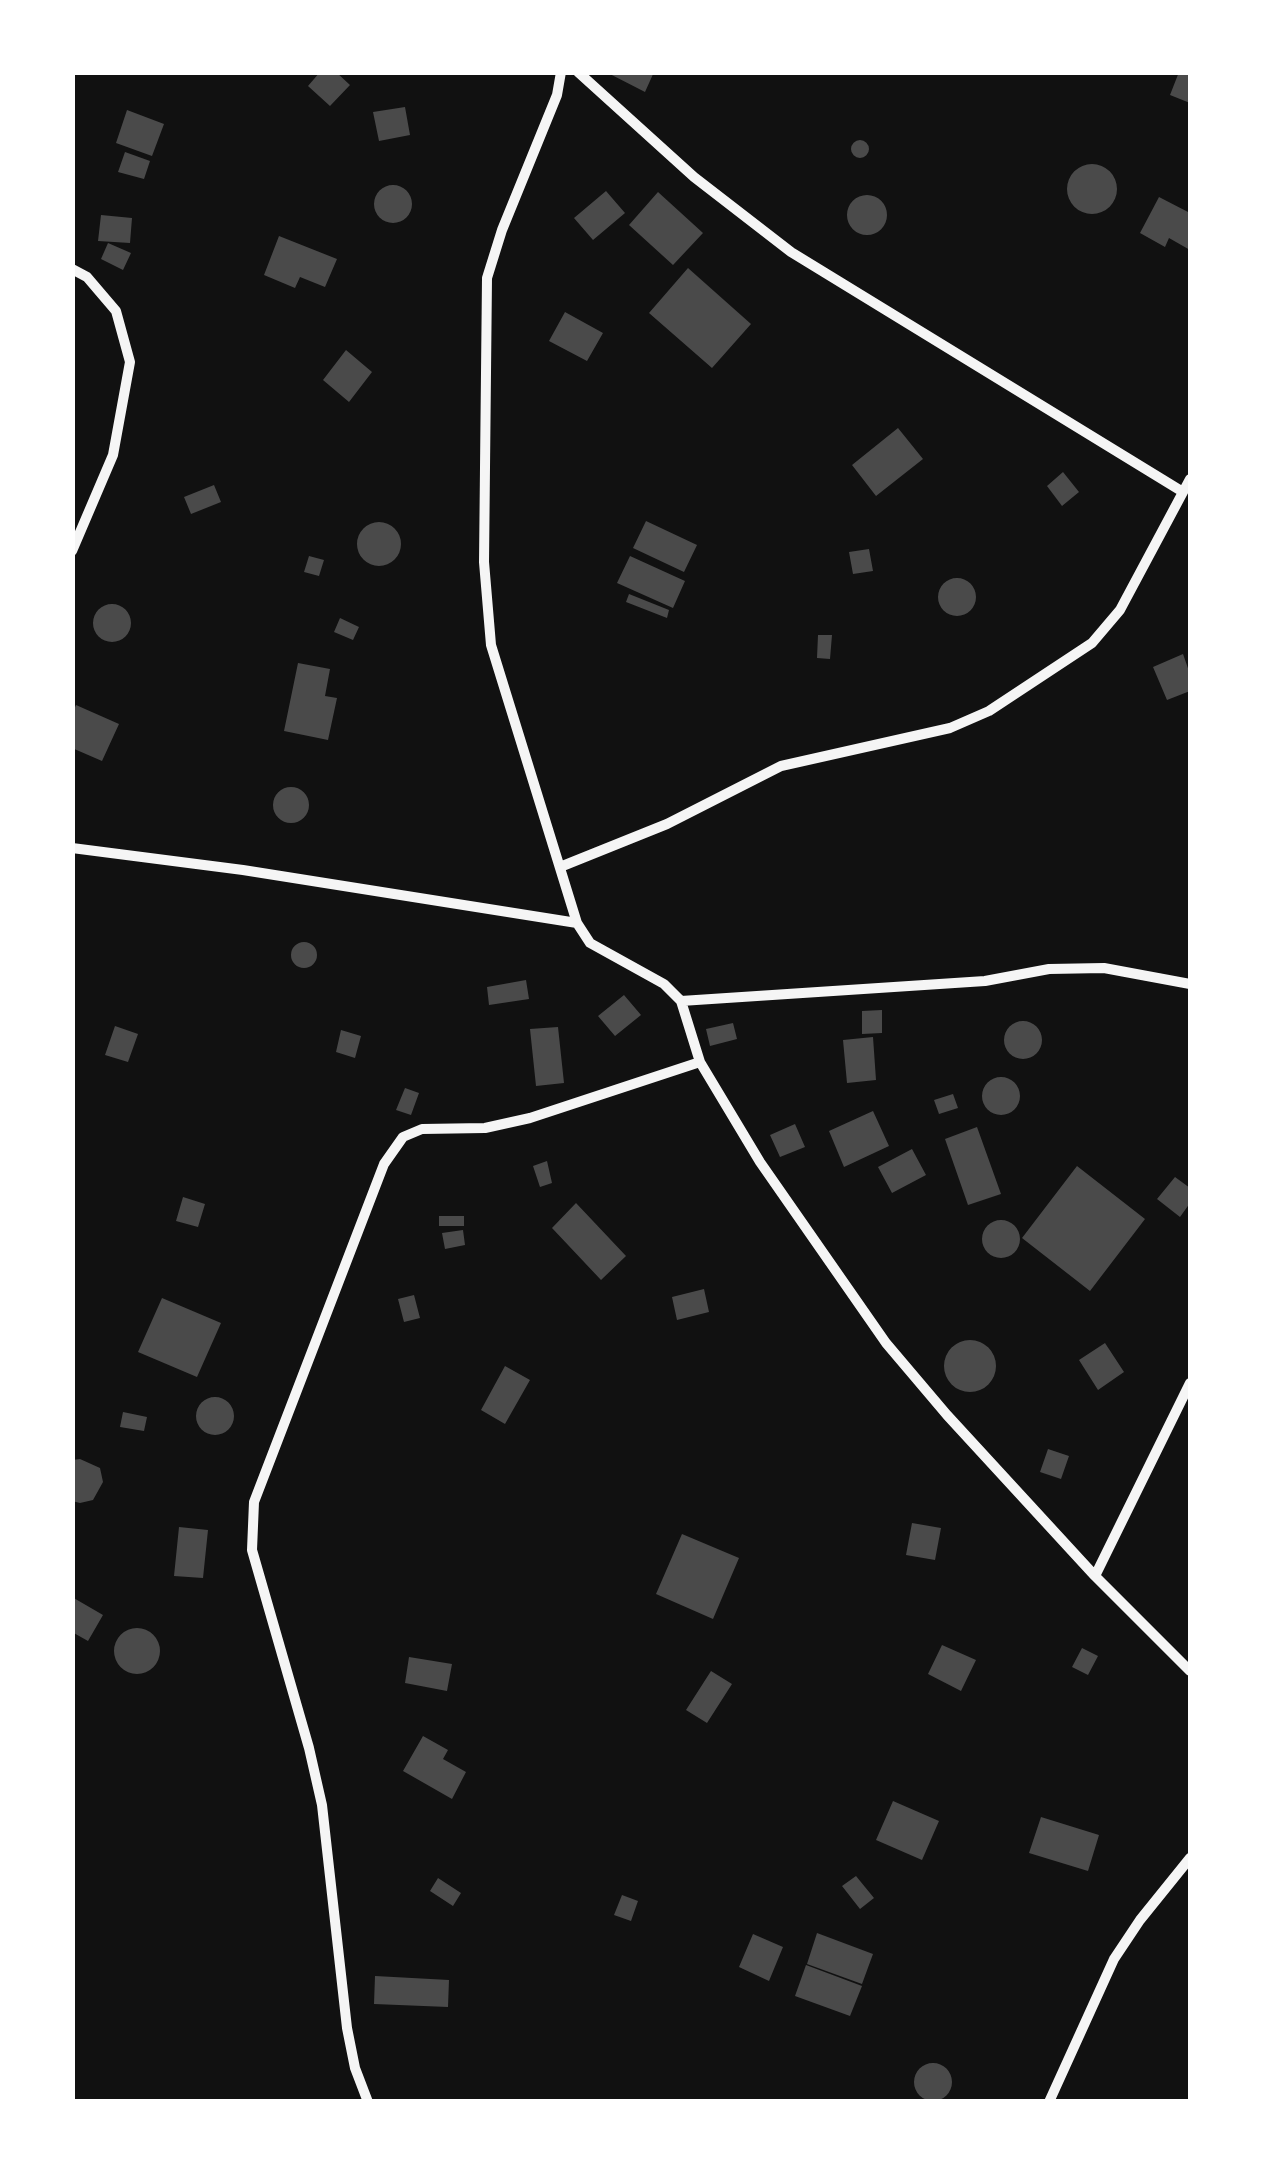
<!DOCTYPE html>
<style>
body{margin:0}
#map{position:relative;width:1263px;height:2174px;overflow:hidden;background:#111;font-family:Literata,serif}
canvas{display:block}
.frame{position:absolute;inset:0;border:75px solid #fff;pointer-events:none}
</style>
<div id="map">
<canvas width="1263" height="2174"></canvas>
<div class="frame"></div>
</div>
<script>
const ctx = document.querySelector('canvas').getContext('2d');
ctx.lineJoin = 'round';
function paint(path, color) { ctx.fillStyle = color; ctx.fill(path, 'evenodd'); }
const toPath = rows => new Path2D(rows.map(r => 'M' + r).join(''));
function trace(path, color, width, dash) { ctx.strokeStyle = color; ctx.lineWidth = width; ctx.lineCap = dash ? 'butt' : 'round'; ctx.setLineDash(dash || []); ctx.stroke(path); }
const building = toPath([
 [320,72,336,72,350,85,330,106,308,86],
 [606,72,654,72,645,92],
 [1179,72,1190,73,1190,103,1170,95],
 [405,107,410,135,379,141,373,112],
 [127,110,164,124,152,156,116,143],
 '851 149a9 9 0 1 1 18 0a9 9 0 1 1-18 0Z',
 [125,152,150,161,144,179,118,172],
 '1067 189a25 25 0 1 1 50 0a25 25 0 1 1-50 0Z',
 '374 204a19 19 0 1 1 38 0a19 19 0 1 1-38 0Z',
 [606,191,625,213,593,240,574,218],
 [658,192,703,233,673,265,629,225],
 '847 215a20 20 0 1 1 40 0a20 20 0 1 1-40 0Z',
 [1159,197,1190,213,1190,250,1169,238,1165,247,1140,233],
 [101,215,132,218,130,243,98,241],
 [279,236,337,259,325,287,300,277,295,288,264,275],
 [108,243,131,253,123,270,101,259],
 [688,268,751,324,712,368,649,313],
 [565,312,603,333,587,361,549,341],
 [346,350,372,372,349,402,323,380],
 [898,428,923,459,876,496,852,465],
 [1063,472,1079,492,1062,506,1047,486],
 [214,485,221,502,191,514,184,497],
 [646,521,697,545,684,572,633,548],
 '357 544a22 22 0 1 1 44 0a22 22 0 1 1-44 0Z',
 [869,549,873,571,853,574,849,552],
 [309,556,324,560,319,576,304,572],
 [630,556,685,581,673,608,617,583],
 '938 597a19 19 0 1 1 38 0a19 19 0 1 1-38 0Z',
 [629,594,669,610,667,618,626,602],
 '93 623a19 19 0 1 1 38 0a19 19 0 1 1-38 0Z',
 [340,618,359,627,353,640,334,632],
 [818,635,832,635,830,659,817,658],
 [1183,654,1190,674,1190,691,1167,700,1153,667],
 [298,663,330,669,325,696,337,698,328,740,284,731],
 [76,705,119,724,102,761,72,748,72,714],
 '273 805a18 18 0 1 1 36 0a18 18 0 1 1-36 0Z',
 '291 955a13 13 0 1 1 26 0a13 13 0 1 1-26 0Z',
 [526,980,529,999,489,1005,487,987],
 [624,995,641,1015,615,1036,598,1016],
 [882,1010,882,1033,862,1034,862,1011],
 '1004 1040a19 19 0 1 1 38 0a19 19 0 1 1-38 0Z',
 [733,1023,737,1039,710,1046,706,1029],
 [115,1026,138,1034,128,1062,105,1055],
 [558,1027,564,1083,536,1086,530,1029],
 [341,1030,361,1036,355,1058,336,1052],
 [873,1037,876,1080,847,1083,843,1040],
 '982 1096a19 19 0 1 1 38 0a19 19 0 1 1-38 0Z',
 [405,1088,419,1093,411,1115,396,1110],
 [953,1094,958,1108,939,1114,934,1100],
 [873,1111,889,1146,844,1167,829,1131],
 [795,1124,805,1147,780,1157,770,1135],
 [977,1127,1001,1194,968,1205,945,1139],
 [912,1149,926,1175,892,1193,878,1167],
 [547,1161,552,1183,540,1187,533,1166],
 [1077,1166,1145,1219,1090,1291,1022,1238],
 [1175,1177,1190,1188,1190,1203,1180,1217,1157,1199],
 [183,1197,205,1204,198,1227,176,1221],
 [576,1203,626,1256,601,1280,552,1228],
 [439,1216,464,1216,464,1226,439,1226],
 '982 1239a19 19 0 1 1 38 0a19 19 0 1 1-38 0Z',
 [463,1230,465,1245,445,1249,442,1233],
 [704,1289,709,1312,677,1320,672,1297],
 [414,1295,420,1318,404,1322,398,1299],
 [162,1298,221,1323,197,1377,138,1352],
 '944 1366a26 26 0 1 1 52 0a26 26 0 1 1-52 0Z',
 [1105,1343,1124,1372,1098,1390,1079,1360],
 [505,1366,530,1380,505,1424,481,1410],
 '196 1416a19 19 0 1 1 38 0a19 19 0 1 1-38 0Z',
 [123,1412,147,1417,144,1431,120,1427],
 [1048,1449,1069,1456,1061,1479,1040,1472],
 [80,1459,100,1468,103,1482,93,1500,80,1503,72,1501,72,1460],
 [912,1523,941,1528,935,1560,906,1555],
 [179,1527,208,1530,203,1578,174,1576],
 [682,1534,739,1558,713,1619,656,1594],
 [72,1597,103,1615,88,1641,72,1632],
 '114 1651a23 23 0 1 1 46 0a23 23 0 1 1-46 0Z',
 [942,1645,976,1660,961,1691,928,1674],
 [1082,1648,1098,1656,1088,1675,1072,1667],
 [409,1657,452,1664,447,1691,405,1683],
 [711,1671,732,1684,707,1723,686,1710],
 [423,1736,448,1750,443,1759,466,1772,452,1799,403,1771],
 [893,1801,939,1821,922,1860,876,1840],
 [1041,1817,1099,1835,1088,1871,1029,1853],
 [856,1876,874,1898,860,1909,842,1886],
 [438,1878,461,1893,453,1906,430,1891],
 [622,1895,638,1901,631,1921,614,1915],
 [817,1933,873,1954,862,1984,807,1964],
 [753,1934,783,1947,769,1981,739,1967],
 [806,1965,862,1986,850,2016,795,1996],
 [375,1976,449,1980,448,2007,374,2004],
 '914 2082a19 19 0 1 1 38 0a19 19 0 1 1-38 0Z'
]);
const minor = toPath([
 [561,72,557,95,502,230,487,278,484,562,491,645,577,923,590,943,664,984,681,1001,700,1062,760,1162,886,1343,947,1415,1095,1576,1190,1671],
 [578,72,694,177,791,252,1183,492],
 [72,269,87,277,116,311,130,362,113,455,72,551],
 [72,848,243,870,577,923],
 [560,867,667,824,781,766,950,728,989,711,1092,643,1120,610,1190,479],
 [681,1001,985,981,1049,969,1104,968,1190,984],
 [1095,1576,1190,1383],
 [368,2102,355,2068,347,2028,322,1805,309,1748,252,1550,254,1502,384,1164,403,1137,422,1129,485,1128,530,1118,700,1062],
 [1049,2102,1114,1959,1140,1920,1190,1858]
]);
paint(building, '#4a4a4a');
trace(minor, '#f5f5f5', 10);
</script>
